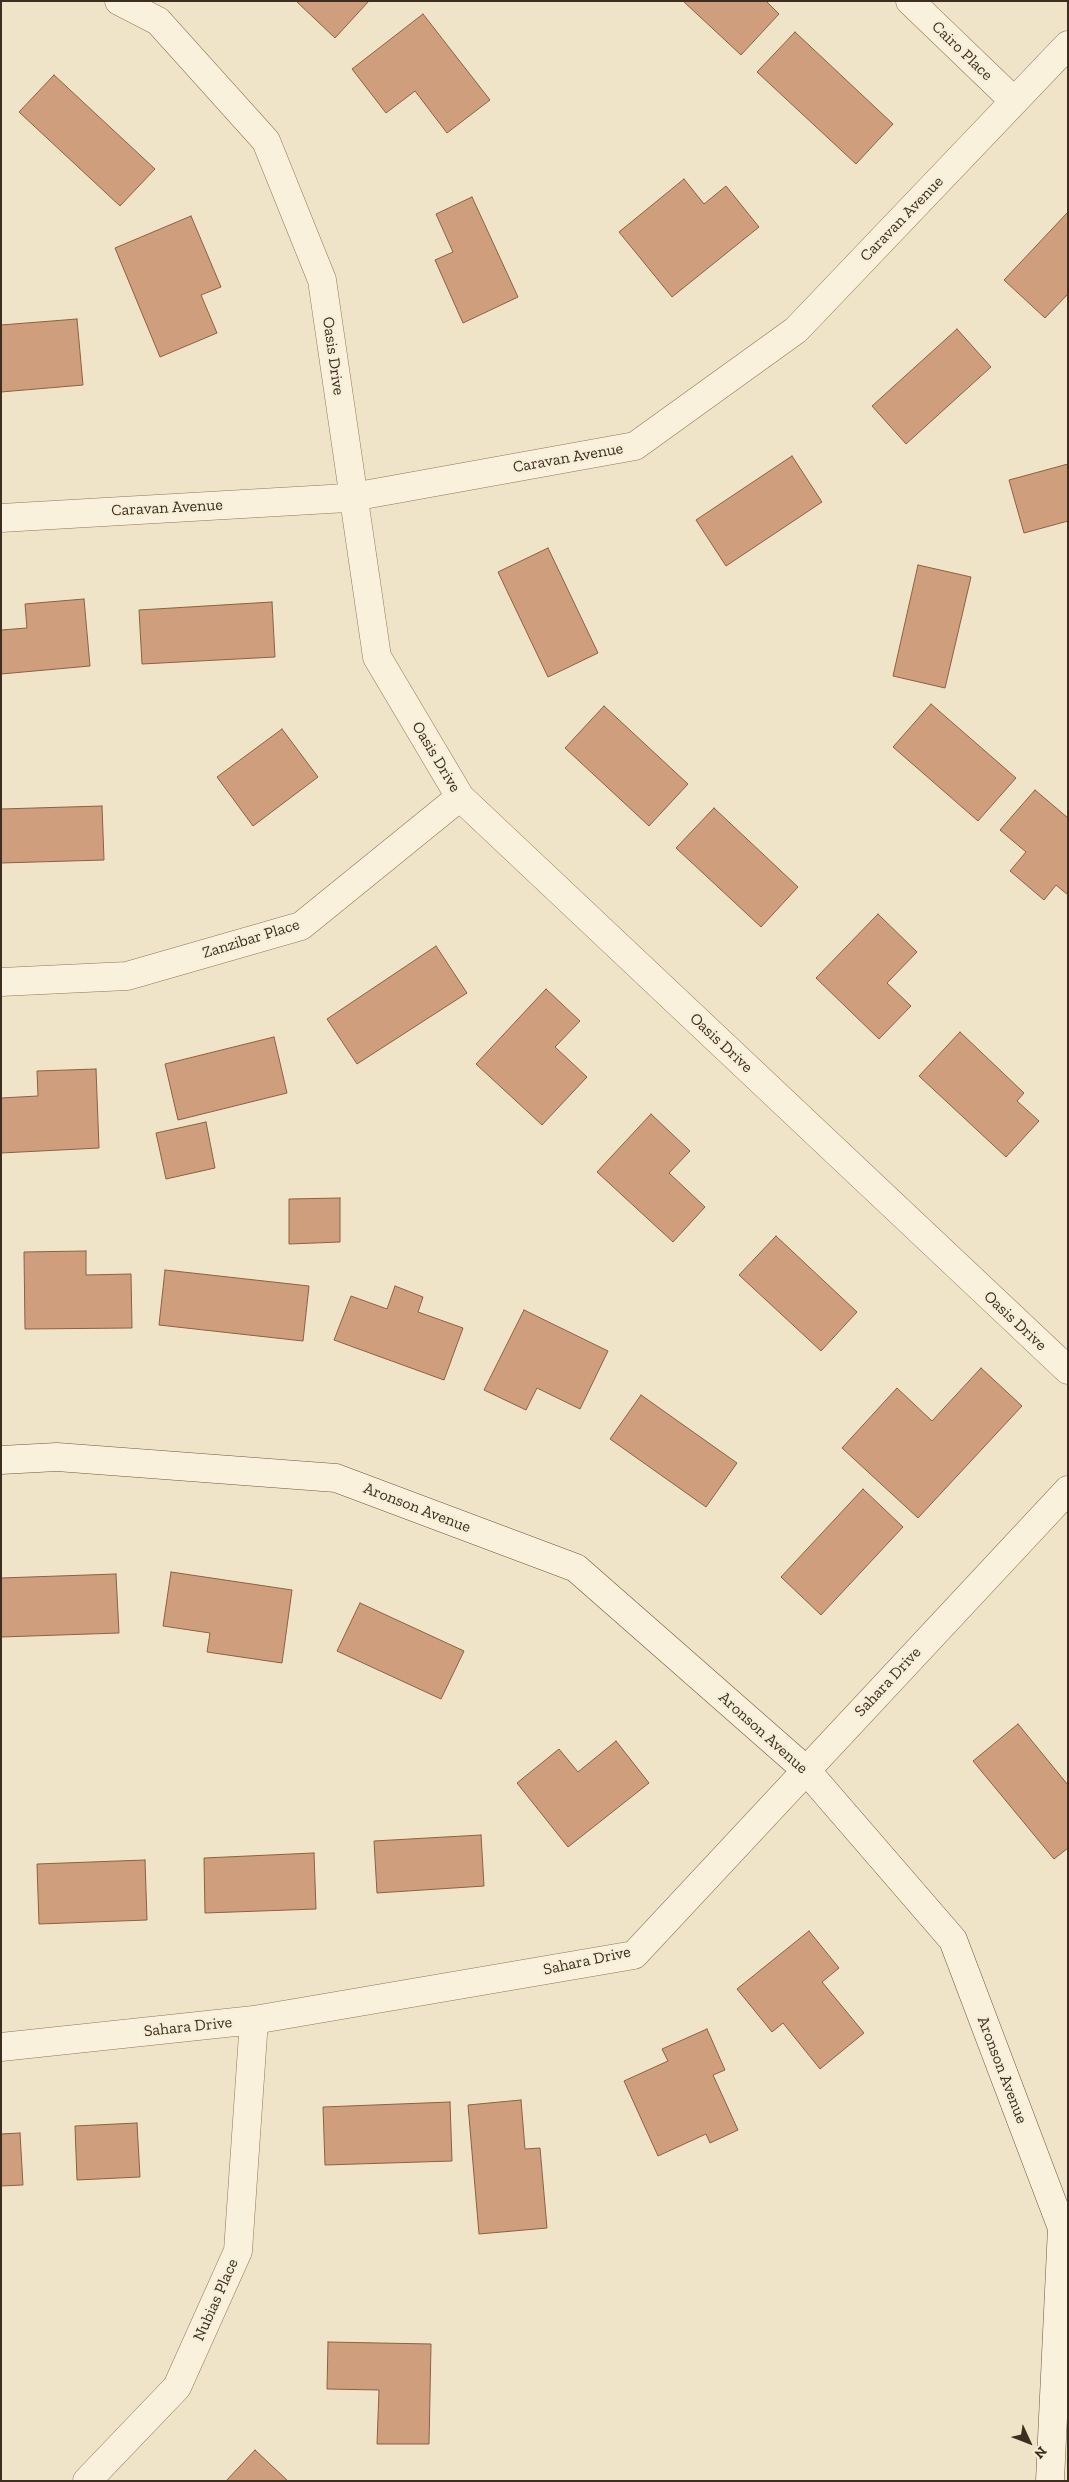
<!DOCTYPE html>
<style>
body{margin:0}
#map{position:relative;width:1069px;height:2482px;overflow:hidden;background:#f0e4c8;font-family:"Zilla Slab",serif}
canvas{display:block}
.frame{position:absolute;inset:0;border:2px solid #3d2e20;pointer-events:none}
.north{position:absolute;left:1004px;top:2417px;width:50px;height:50px;-webkit-text-stroke:4px #f7eed8;paint-order:stroke;rotate:133deg;font-size:14px;font-weight:700;line-height:20px;text-align:center;color:#3d2e20}
.north::after{content:'';display:block;margin:auto;width:18px;height:22px;background:#3d2e20;clip-path:polygon(50% 0,100% 100%,50% 72%,0 100%)}
</style>
<div id="map">
<canvas width="1069" height="2482"></canvas>
<div class="frame"></div>
<div class="north">N</div>
</div>
<script>
const ctx = document.querySelector('canvas').getContext('2d');
ctx.lineJoin = 'round';
function paint(path, color) { ctx.fillStyle = color; ctx.fill(path, 'evenodd'); }
const toPath = rows => new Path2D(rows.map(r => 'M' + r).join(''));
function trace(path, color, width, dash) { ctx.strokeStyle = color; ctx.lineWidth = width; ctx.lineCap = dash ? 'butt' : 'round'; ctx.setLineDash(dash || []); ctx.stroke(path); }
function drawText(font, color, halo, rows, align = 'center') {
  ctx.font = font + ' "Zilla Slab",serif'; ctx.lineWidth = 4.5; ctx.setLineDash([]); ctx.textBaseline = 'middle'; ctx.strokeStyle = halo; ctx.fillStyle = color; for (const [text, x, y, turn = 0] of rows) {
    ctx.save(); ctx.translate(x, y); ctx.rotate((+turn || 0) * Math.PI / 180); ctx.textAlign = isNaN(turn) ? turn : align; if (halo) ctx.strokeText(text, 0, 0); ctx.fillText(text, 0, 0); ctx.restore();
  }
}
const building = toPath([
 [296,1,369,1,335,38,296,1],
 [683,1,766,1,779,14,741,55,683,1],
 [423,14,490,100,447,133,415,91,386,113,352,69,423,14],
 [795,32,893,124,856,164,757,72,795,32],
 [54,75,155,169,120,206,19,112,54,75],
 [684,179,704,204,726,186,759,227,672,297,619,232,684,179],
 [472,197,518,297,463,323,435,260,453,252,436,214,472,197],
 [1068,212,1068,294,1045,318,1004,280,1068,212],
 [191,216,221,287,201,295,217,333,160,357,115,248,191,216],
 [77,319,83,385,1,392,1,325,77,319],
 [957,329,991,367,906,444,872,406,957,329],
 [792,456,822,502,726,566,696,520,792,456],
 [1068,464,1068,521,1024,533,1009,480,1068,464],
 [548,548,598,653,548,677,498,572,548,548],
 [918,565,971,577,945,688,893,676,918,565],
 [84,599,90,666,1,674,1,630,27,628,25,604,84,599],
 [272,602,275,657,142,664,139,610,272,602],
 [931,704,1016,778,978,821,893,747,931,704],
 [604,706,688,784,649,826,565,748,604,706],
 [282,729,318,777,253,826,217,777,282,729],
 [1035,790,1068,818,1068,895,1056,885,1044,900,1010,871,1026,852,1000,830,1035,790],
 [102,806,104,860,1,863,1,809,102,806],
 [714,808,798,887,761,927,676,848,714,808],
 [878,914,917,952,887,983,911,1006,879,1039,816,978,878,914],
 [436,946,467,993,357,1064,327,1019,436,946],
 [546,989,580,1021,555,1047,587,1077,542,1125,476,1064,546,989],
 [960,1032,1024,1093,1017,1101,1039,1121,1006,1157,919,1076,960,1032],
 [274,1037,287,1093,178,1120,165,1064,274,1037],
 [96,1069,99,1148,1,1153,1,1098,38,1096,37,1071,96,1069],
 [651,1114,690,1151,669,1173,705,1207,673,1242,597,1172,651,1114],
 [206,1122,215,1168,166,1179,156,1133,206,1122],
 [340,1198,340,1242,289,1244,289,1199,340,1198],
 [776,1236,857,1312,821,1351,739,1275,776,1236],
 [86,1251,86,1275,131,1274,132,1328,25,1329,24,1252,86,1251],
 [165,1270,309,1286,303,1341,159,1325,165,1270],
 [395,1286,423,1297,418,1312,463,1328,444,1380,334,1340,351,1296,387,1309,395,1286],
 [524,1310,608,1351,580,1409,537,1388,526,1410,484,1390,524,1310],
 [981,1368,1022,1406,918,1518,842,1448,897,1388,932,1421,981,1368],
 [641,1395,737,1463,706,1507,610,1439,641,1395],
 [863,1489,903,1527,821,1615,781,1577,863,1489],
 [171,1572,292,1590,282,1663,207,1652,210,1633,163,1626,171,1572],
 [116,1574,119,1633,1,1637,1,1578,116,1574],
 [360,1603,464,1651,441,1699,337,1651,360,1603],
 [1018,1724,1068,1785,1068,1848,1054,1859,973,1761,1018,1724],
 [616,1741,649,1783,568,1847,517,1783,559,1749,578,1772,616,1741],
 [481,1835,484,1886,377,1893,374,1841,481,1835],
 [314,1853,316,1909,205,1913,204,1858,314,1853],
 [145,1860,147,1920,39,1924,37,1864,145,1860],
 [809,1931,839,1968,822,1982,864,2033,820,2069,783,2023,772,2032,737,1989,809,1931],
 [707,2029,725,2070,713,2075,738,2130,710,2143,706,2134,658,2156,624,2081,668,2061,662,2049,707,2029],
 [521,2100,525,2149,540,2148,547,2228,479,2234,468,2105,521,2100],
 [450,2102,452,2161,325,2165,323,2107,450,2102],
 [137,2123,140,2177,77,2180,75,2126,137,2123],
 [20,2133,23,2185,1,2186,1,2134,20,2133],
 [328,2342,431,2344,429,2444,377,2444,379,2390,327,2389,328,2342],
 [255,2450,288,2481,226,2481,255,2450]
]);
const street = toPath([
 [119,1,158,21,266,141,322,280,377,657,460,797,1068,1370],
 [910,1,1014,101],
 [1,518,347,498,635,446,796,330,1068,45],
 [1,982,127,976,301,926,460,797],
 [1,2047,254,2020,634,1955,1068,1490],
 [87,2481,177,2387,238,2251,254,2020]
]);
const secondary = toPath([
 [1,1460,57,1457,336,1478,576,1568,806,1770,953,1940,1062,2228,1050,2481]
]);
const streetNames = [
 ["Cairo Place",962,51,44],
 ["Caravan Avenue",902,219,-46],
 ["Oasis Drive",333,356,82],
 ["Caravan Avenue",568,458,-10],
 ["Caravan Avenue",167,508,-3],
 ["Oasis Drive",436,757,59],
 ["Zanzibar Place",251,939,-17],
 ["Oasis Drive",721,1043,43],
 ["Oasis Drive",1015,1321,43],
 ["Aronson Avenue",417,1508,21],
 ["Sahara Drive",888,1682,-47],
 ["Aronson Avenue",763,1733,42],
 ["Sahara Drive",587,1961,-12],
 ["Sahara Drive",188,2027,-6],
 ["Aronson Avenue",1002,2070,69],
 ["Nubias Place",216,2300,-66]
];
paint(building, '#cf9f7d');
trace(building, '#8d5f41', 1);
trace(street, '#8d765c', 29);
trace(secondary, '#6f573f', 29);
trace(street, '#faf1dc', 28);
trace(secondary, '#faf1dc', 28);
drawText('16px', '#3d2e20', '#f7eed8', streetNames);
</script>
